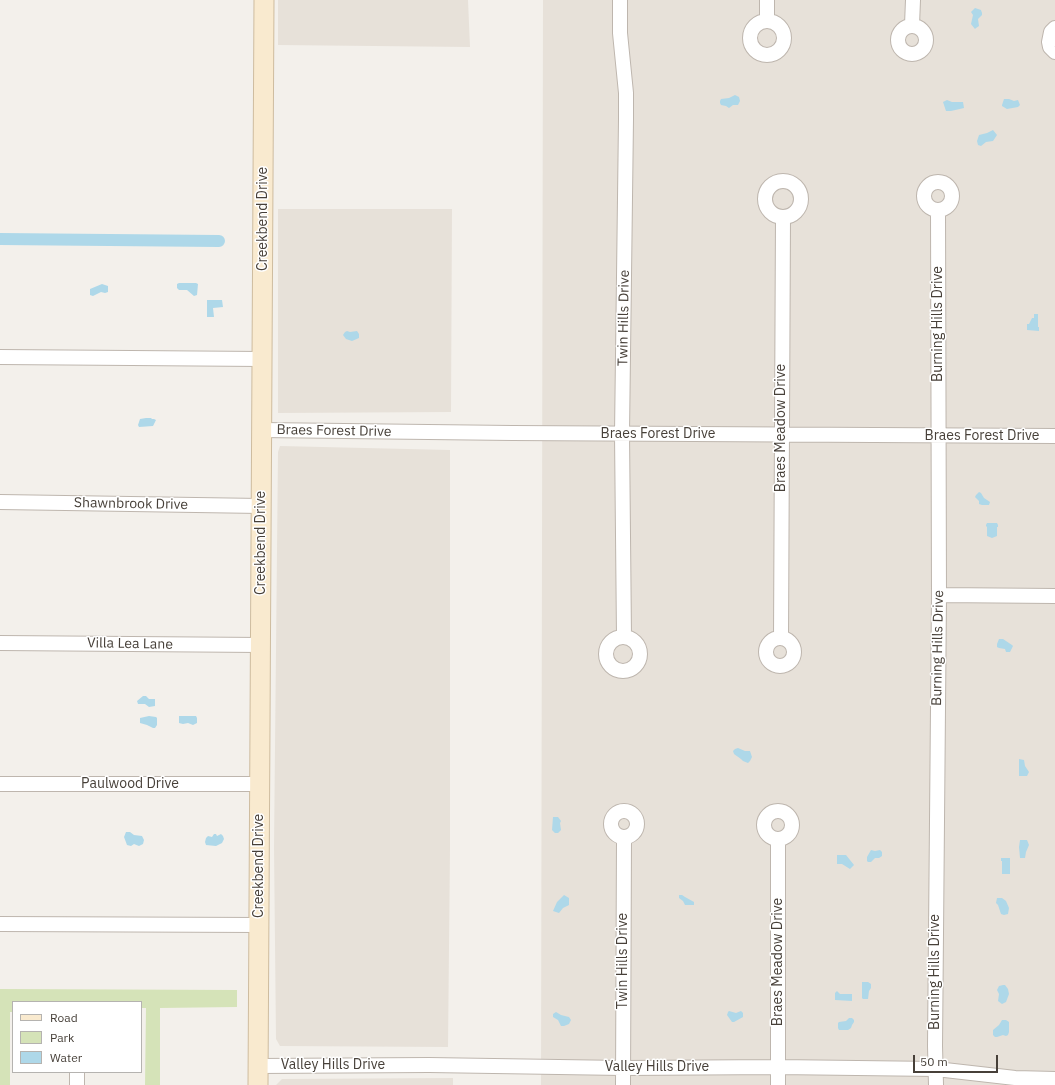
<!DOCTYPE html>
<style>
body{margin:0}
#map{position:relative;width:1055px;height:1085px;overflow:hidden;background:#f3f0eb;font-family:"IBM Plex Sans",sans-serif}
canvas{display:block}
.legend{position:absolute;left:12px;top:1001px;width:130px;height:72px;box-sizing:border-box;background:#fff;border:1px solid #b5b3b0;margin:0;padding:5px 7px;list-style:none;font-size:12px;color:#474039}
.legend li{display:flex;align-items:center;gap:8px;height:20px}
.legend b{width:20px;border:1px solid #b5b3b0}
.scale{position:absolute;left:913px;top:1055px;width:85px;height:18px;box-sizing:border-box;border:2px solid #474039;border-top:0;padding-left:5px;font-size:12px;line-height:14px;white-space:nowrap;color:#474039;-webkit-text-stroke:3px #fff;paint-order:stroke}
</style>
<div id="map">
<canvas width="1055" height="1085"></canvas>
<ul class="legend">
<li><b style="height:5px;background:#f9eacf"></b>Road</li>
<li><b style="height:11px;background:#d5e3b8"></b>Park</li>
<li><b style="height:11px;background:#aed8e9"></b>Water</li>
</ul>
<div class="scale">50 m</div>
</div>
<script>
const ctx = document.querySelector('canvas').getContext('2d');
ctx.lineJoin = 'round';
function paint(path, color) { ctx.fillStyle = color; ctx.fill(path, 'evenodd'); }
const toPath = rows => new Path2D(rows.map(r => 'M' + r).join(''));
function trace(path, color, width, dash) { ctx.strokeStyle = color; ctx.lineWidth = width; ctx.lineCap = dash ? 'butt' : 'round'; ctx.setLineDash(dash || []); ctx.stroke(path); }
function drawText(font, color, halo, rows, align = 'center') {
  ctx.font = font + ' "IBM Plex Sans",sans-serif'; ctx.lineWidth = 3; ctx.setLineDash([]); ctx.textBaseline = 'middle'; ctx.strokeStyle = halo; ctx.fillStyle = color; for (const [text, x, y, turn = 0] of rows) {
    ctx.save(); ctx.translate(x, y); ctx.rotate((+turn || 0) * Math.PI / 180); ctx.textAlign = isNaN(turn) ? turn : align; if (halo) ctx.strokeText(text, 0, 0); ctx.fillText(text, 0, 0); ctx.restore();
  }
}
const residential = toPath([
 [278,0,468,0,470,47,278,45],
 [543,0,1055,0,1055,1085,541,1085],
 [278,209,452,209,451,412,278,413],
 [280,446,450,450,450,848,448,1047,280,1046,276,1039,274,847,278,452],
 [453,1078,453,1085,276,1085,282,1079]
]);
const green = toPath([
 [0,989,237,990,237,1007,160,1008,160,1085,145,1085,146,1008,141,1008,141,1002,13,1002,13,1012,10,1012,10,1085,0,1085]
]);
const water = toPath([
 [975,8,981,10,982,13,982,15,978,19,979,26,976,28,975,29,971,24,973,15,971,12],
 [735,95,739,97,740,101,738,105,733,105,729,108,726,106,721,105,720,103,720,101,721,99,729,98],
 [1004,99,1009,99,1014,101,1018,100,1020,105,1018,107,1007,109,1002,106,1002,105],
 [947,100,952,102,963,102,964,108,951,111,946,111,943,102],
 [993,130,997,135,993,141,986,142,981,146,978,145,977,141,979,135,987,133],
 [179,283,196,283,198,284,197,295,194,296,187,290,179,290,177,288,177,284],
 [102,284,108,286,108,292,105,293,101,292,93,296,90,295,90,289],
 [207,300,222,300,223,307,213,308,214,317,207,317],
 [1034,314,1038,314,1038,327,1039,327,1039,331,1027,330,1027,324,1029,324,1032,318,1034,318],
 [347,331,350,332,357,331,359,334,359,338,352,341,346,339,343,335,345,332],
 [146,418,151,418,152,419,154,419,156,420,153,426,139,427,138,425,140,419],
 [979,492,981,493,984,498,990,502,989,505,982,505,979,504,979,501,975,497,976,495],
 [987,523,997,523,998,525,998,527,997,527,997,536,992,538,987,536,987,527,986,526,986,525],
 [999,639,1003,639,1012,645,1013,646,1010,652,1006,652,1005,649,999,648,997,647,997,644],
 [143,696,146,696,149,699,155,699,155,706,149,707,145,704,138,704,137,701],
 [149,716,156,717,157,718,157,725,155,728,153,728,147,725,140,723,140,718],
 [179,716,196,716,197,718,197,723,193,725,188,723,183,724,179,723],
 [738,748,745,751,750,751,752,757,750,761,748,763,743,761,741,759,734,754,733,751,735,749],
 [1019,759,1024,760,1025,766,1029,772,1027,776,1019,776],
 [553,817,558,817,561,821,560,823,561,830,558,833,555,833,552,830],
 [126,832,130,832,134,835,142,836,144,840,143,844,139,846,134,844,131,846,127,845,124,837],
 [214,834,216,834,217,836,221,834,223,836,224,839,222,843,216,846,206,845,205,842,206,838,208,836,212,837],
 [1020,840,1027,840,1029,845,1026,852,1025,858,1020,858,1019,847],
 [871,850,875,851,880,850,882,852,882,856,879,858,875,858,871,862,868,862,867,861,867,857],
 [837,855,846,855,854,865,850,869,842,864,837,864],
 [1001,858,1010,858,1010,874,1002,874,1002,861,1001,861],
 [564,895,569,898,569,905,563,908,559,913,553,911,557,902],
 [679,895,682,895,685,897,694,902,694,905,685,905,683,901,679,898],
 [997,898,1002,898,1006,901,1009,908,1008,914,1004,915,1001,914,998,905,996,903],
 [862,982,868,982,871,984,871,988,869,991,868,999,863,999,862,998],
 [1003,985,1005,985,1008,989,1009,994,1006,1002,1002,1004,998,1001,999,994,997,990,999,986],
 [837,991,840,994,852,994,852,1001,835,1000,835,993],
 [729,1011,736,1013,741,1011,743,1013,743,1017,734,1022,732,1022,727,1015,728,1012],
 [556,1012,561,1015,569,1017,571,1020,569,1024,564,1026,561,1026,558,1020,553,1017,553,1014],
 [849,1018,852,1018,854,1020,854,1022,852,1025,851,1028,848,1030,839,1030,838,1028,838,1023,839,1022,846,1021],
 [1002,1020,1006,1020,1009,1022,1009,1032,1008,1035,1006,1036,1003,1035,997,1037,995,1037,993,1035,993,1030,999,1025]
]);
const canal = toPath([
 [0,239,219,241]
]);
const street = toPath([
 [620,0,620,33,626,93,626,119,622,434,624,637],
 [767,20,767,0],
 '750 38a17 17 0 1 1 34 0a17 17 0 1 1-34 0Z',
 [912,25,913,0],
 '898 40a14 14 0 1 1 28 0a14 14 0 1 1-28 0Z',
 [1055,28,1051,32,1049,42,1050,47,1055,52],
 '765 199a18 18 0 1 1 36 0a18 18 0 1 1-36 0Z',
 '924 196a14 14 0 1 1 28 0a14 14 0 1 1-28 0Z',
 [0,357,262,359],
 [261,430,512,433,1055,436],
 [0,502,261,506],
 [939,595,1055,596],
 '606 654a17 17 0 1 1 34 0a17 17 0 1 1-34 0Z',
 '766 652a14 14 0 1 1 28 0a14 14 0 1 1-28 0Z',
 [781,638,783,217],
 [0,643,261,645],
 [0,784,260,784],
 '611 824a13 13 0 1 1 26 0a13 13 0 1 1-26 0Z',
 '764 825a14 14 0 1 1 28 0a14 14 0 1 1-28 0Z',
 [0,924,259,925],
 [258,1066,429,1065,623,1068,778,1067,936,1069,1015,1078,1055,1079],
 [77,1072,77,1085],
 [623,1085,624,838],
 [778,1085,778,839],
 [936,1085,935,1046,939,595,938,210]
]);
const secondary = toPath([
 [258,1085,264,0]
]);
const streetNames = [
 ["Creekbend Drive",263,219,-90],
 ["Twin Hills Drive",624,318,-89],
 ["Burning Hills Drive",938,324,-90],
 ["Braes Meadow Drive",781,428,-90],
 ["Braes Forest Drive",334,431,1],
 ["Braes Forest Drive",658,434],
 ["Braes Forest Drive",982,436],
 ["Shawnbrook Drive",131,504,1],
 ["Creekbend Drive",261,543,-90],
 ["Villa Lea Lane",130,644,1],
 ["Burning Hills Drive",938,648,-89],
 ["Paulwood Drive",130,784],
 ["Creekbend Drive",259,866,-90],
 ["Twin Hills Drive",623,961,-90],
 ["Braes Meadow Drive",778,962,-90],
 ["Burning Hills Drive",935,972,-90],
 ["Valley Hills Drive",333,1065],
 ["Valley Hills Drive",657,1067]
];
paint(residential, '#e7e1d9');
paint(green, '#d5e3b8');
paint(water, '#aed8e9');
trace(canal, '#aed8e9', 12);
trace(street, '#beb6ae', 16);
trace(secondary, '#cebc9f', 21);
trace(street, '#fff', 14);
trace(secondary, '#f9eacf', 19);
drawText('14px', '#474039', '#fff', streetNames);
</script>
